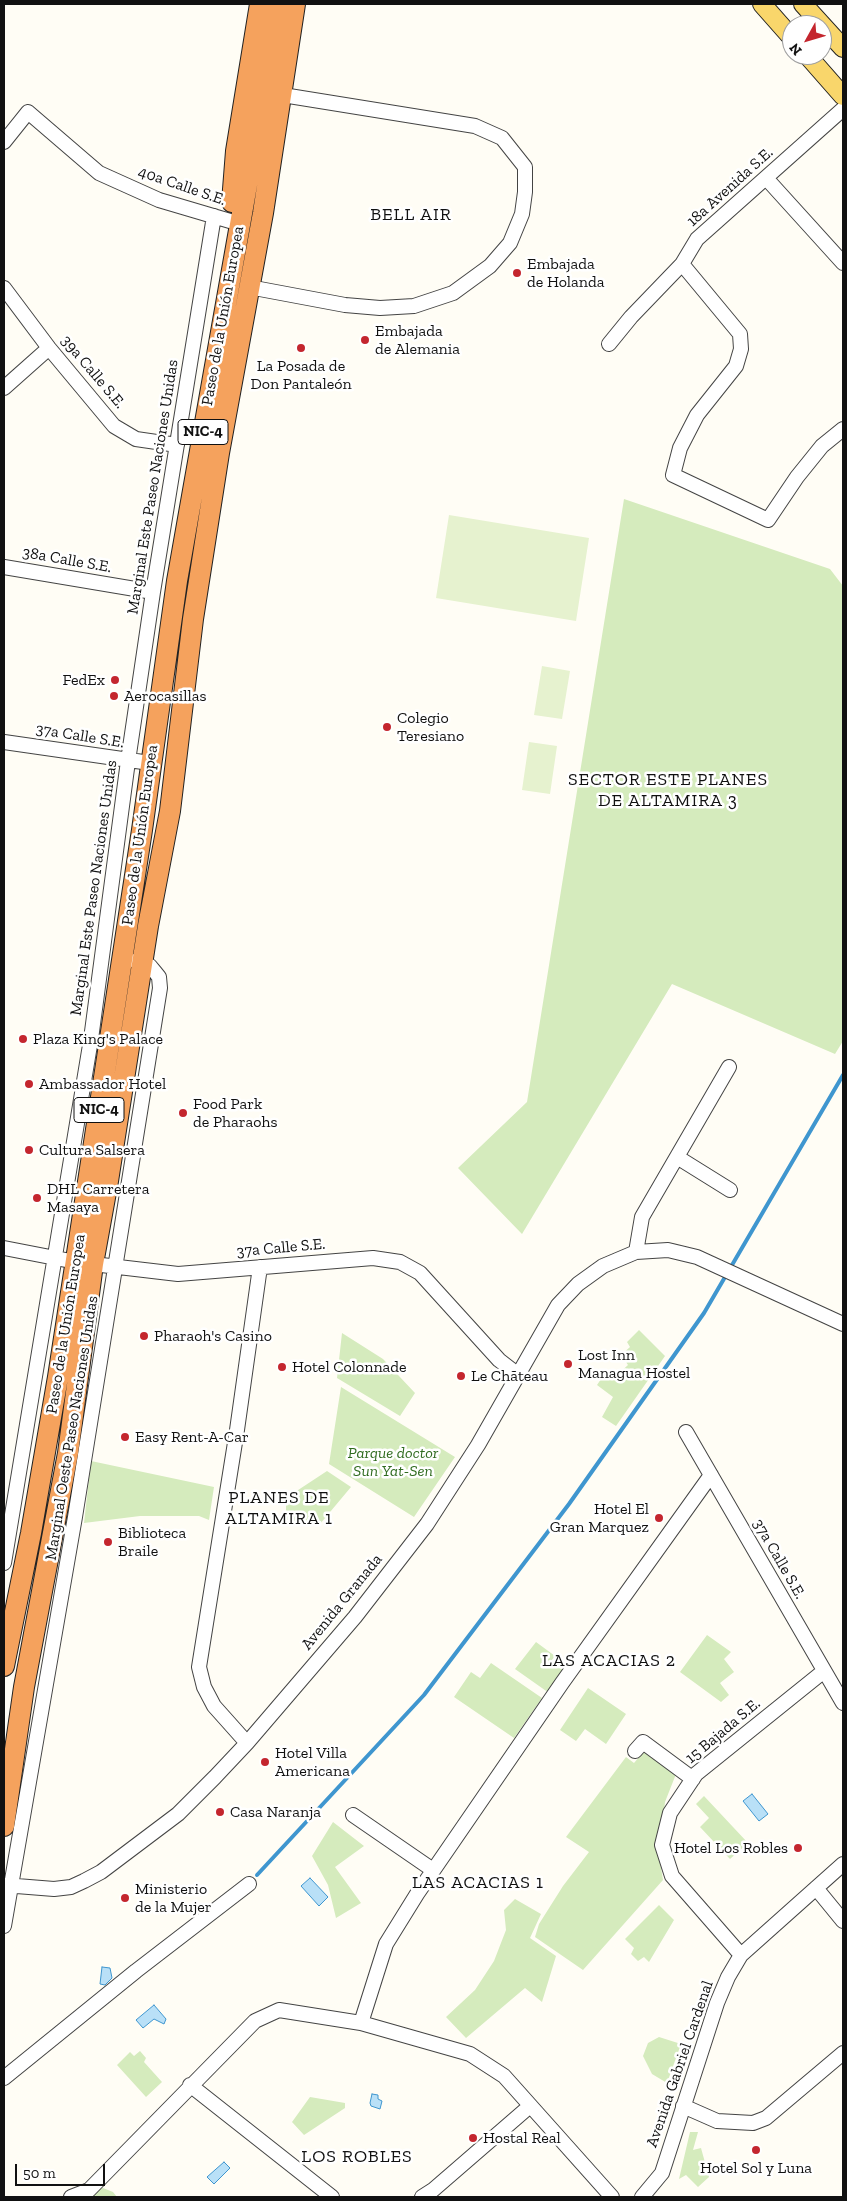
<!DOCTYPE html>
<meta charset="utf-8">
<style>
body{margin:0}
#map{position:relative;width:847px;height:2201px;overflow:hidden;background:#fffdf5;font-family:"Zilla Slab",serif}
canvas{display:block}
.frame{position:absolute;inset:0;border:5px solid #111;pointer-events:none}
.north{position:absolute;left:782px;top:15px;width:50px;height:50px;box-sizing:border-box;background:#fff;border:1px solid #a0a0a0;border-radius:50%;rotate:231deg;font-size:14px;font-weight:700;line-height:20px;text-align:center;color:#111}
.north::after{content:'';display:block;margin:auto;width:18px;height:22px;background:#c4262e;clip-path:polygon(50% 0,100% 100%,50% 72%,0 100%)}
.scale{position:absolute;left:15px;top:2164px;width:90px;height:22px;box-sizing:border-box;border:2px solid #111;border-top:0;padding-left:6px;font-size:15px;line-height:18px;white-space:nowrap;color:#111;-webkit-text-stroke:4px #fff;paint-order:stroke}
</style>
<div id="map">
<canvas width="847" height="2201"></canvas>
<div class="frame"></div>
<div class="north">N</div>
<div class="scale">50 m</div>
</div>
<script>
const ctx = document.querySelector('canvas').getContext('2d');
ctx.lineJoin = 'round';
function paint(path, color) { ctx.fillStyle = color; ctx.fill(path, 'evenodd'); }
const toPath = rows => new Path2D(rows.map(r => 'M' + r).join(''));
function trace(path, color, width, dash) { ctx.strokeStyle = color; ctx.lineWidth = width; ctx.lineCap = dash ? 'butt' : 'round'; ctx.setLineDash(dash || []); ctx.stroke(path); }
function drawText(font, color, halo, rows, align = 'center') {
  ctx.font = font + ' "Zilla Slab",serif'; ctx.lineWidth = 5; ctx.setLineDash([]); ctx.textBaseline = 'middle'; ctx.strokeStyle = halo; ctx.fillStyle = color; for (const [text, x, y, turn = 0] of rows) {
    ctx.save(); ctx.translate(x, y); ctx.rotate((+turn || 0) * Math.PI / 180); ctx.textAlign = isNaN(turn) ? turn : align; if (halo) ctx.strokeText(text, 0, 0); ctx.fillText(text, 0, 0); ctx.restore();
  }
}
const green = toPath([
 [624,499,830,569,843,586,843,1041,835,1054,672,984,522,1234,458,1168,527,1102],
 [639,1330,665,1356,616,1426,602,1417,613,1397,597,1385,607,1370,615,1377,628,1365,621,1355,630,1347,627,1342],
 [342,1333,383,1359,415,1393,400,1416,337,1378],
 [341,1387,455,1457,414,1517,329,1464],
 [91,1461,214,1487,209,1520,199,1516,140,1516,84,1523],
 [327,1471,351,1487,320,1524,286,1520,286,1498],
 [707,1635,731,1652,724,1659,734,1672,720,1683,729,1695,721,1702,680,1672],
 [536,1642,555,1656,551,1661,564,1671,549,1693,515,1669],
 [491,1663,542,1698,514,1738,454,1697,471,1672,480,1678],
 [588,1688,626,1714,606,1744,585,1729,576,1741,560,1730],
 [645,1750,676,1774,665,1802,659,1856,663,1880,583,1970,535,1937,539,1924,563,1886,589,1852,566,1837,626,1757,634,1763],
 [704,1796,748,1843,730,1859,700,1827,709,1818,696,1804],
 [333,1822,364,1846,335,1867,361,1903,336,1918,328,1885,312,1856],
 [515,1899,541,1914,530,1938,556,1956,542,2002,525,1988,466,2038,446,2017,475,1990,494,1961,506,1930,504,1910],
 [659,1905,674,1920,649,1962,644,1957,638,1961,631,1954,634,1948,625,1939],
 [659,2037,681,2044,667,2083,652,2074,643,2056,648,2043],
 [140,2051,146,2058,144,2062,162,2082,146,2097,117,2065,130,2052,134,2056],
 [310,2097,345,2103,345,2108,304,2135,292,2122],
 [690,2132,698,2132,693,2150,701,2148,709,2177,698,2187,686,2175,679,2179],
 [103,2188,113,2192,117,2197,88,2197,97,2189]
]);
const pitch = toPath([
 [449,515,589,538,576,621,436,598],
 [542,666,570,671,562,719,534,715],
 [529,742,557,746,550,794,522,790]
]);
const water = toPath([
 [752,1794,768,1814,759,1821,743,1801,752,1794],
 [310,1878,328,1897,319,1906,301,1886,310,1878],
 [102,1967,110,1968,112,1978,105,1985,100,1984,102,1967],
 [154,2005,166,2019,164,2024,154,2019,143,2028,136,2020,154,2005],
 [372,2094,378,2095,378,2099,382,2101,380,2109,371,2106,370,2103,372,2094],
 [224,2162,230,2168,214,2184,207,2177,224,2162]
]);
const stream = toPath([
 [257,1875,424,1695,569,1504,704,1313,843,1075]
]);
const minor = toPath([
 [4,142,28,112,99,173,159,200,230,221],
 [766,178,843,263],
 [682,264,740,334,741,349,736,366,697,415,680,448,673,475,768,520,797,477,822,446,843,429],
 [249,287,345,305,380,308,414,306,453,293,490,266,510,243,522,214,525,192,525,167,502,138,475,126,289,96],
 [4,288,49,348,114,426,136,439,177,445],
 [609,344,631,317,682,264,697,239,843,109],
 [4,388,49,348],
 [4,567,153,592],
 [4,742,150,763],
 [677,1157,730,1190],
 [4,1248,76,1262,178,1274,373,1258,400,1262,420,1273,499,1360,517,1374],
 [636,1252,642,1217,729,1067],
 [686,1432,843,1703],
 [4,1563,91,1039,128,761,153,592,214,216],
 [247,1743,214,1706,204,1687,199,1667,237,1430,260,1267],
 [635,1751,643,1742,693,1779],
 [353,1815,433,1870],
 [4,1885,54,1889,71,1887,84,1881,101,1872,178,1814,215,1777,247,1743,355,1617,427,1524,478,1445,558,1305,578,1284,603,1266,636,1252,668,1250,697,1257,843,1324],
 [816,1888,843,1921],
 [4,1926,75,1517,160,988,159,977,155,972,150,966,135,961],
 [741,1955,672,1876,662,1845,670,1813,696,1774,824,1671],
 [361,2023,386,1944,417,1894,562,1683,711,1475],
 [4,2078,136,1971,249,1884],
 [190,2085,332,2197],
 [683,2106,717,2121,753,2123,766,2118,843,2053],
 [71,2197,89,2190,255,2021,279,2010,361,2023,470,2054,504,2076,612,2197],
 [422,2197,433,2190,530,2106],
 [642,2197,662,2173,717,2003,728,1977,741,1955,843,1864]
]);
const major = toPath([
 [762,4,792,38],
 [803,4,843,48],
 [807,55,843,96]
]);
const highway = toPath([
 [232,202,236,151,260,4],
 [4,1666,31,1533,58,1377,142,830,177,581,279,4],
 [4,1826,24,1687,68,1453,93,1264,108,1181,148,926,170,811,193,619,219,453,263,213,295,4]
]);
const markers = [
 [517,273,5,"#c4262e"],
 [365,340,5,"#c4262e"],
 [301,348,5,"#c4262e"],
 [115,680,5,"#c4262e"],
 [114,696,5,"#c4262e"],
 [387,727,5,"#c4262e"],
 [23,1039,5,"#c4262e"],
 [29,1084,5,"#c4262e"],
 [183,1113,5,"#c4262e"],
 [29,1150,5,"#c4262e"],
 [37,1198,5,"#c4262e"],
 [144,1336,5,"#c4262e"],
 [568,1364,5,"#c4262e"],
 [282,1367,5,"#c4262e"],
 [461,1376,5,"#c4262e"],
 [125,1437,5,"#c4262e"],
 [659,1518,5,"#c4262e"],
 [108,1542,5,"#c4262e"],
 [265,1762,5,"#c4262e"],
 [220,1812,5,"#c4262e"],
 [798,1848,5,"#c4262e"],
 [125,1898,5,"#c4262e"],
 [473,2138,5,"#c4262e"],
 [756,2150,5,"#c4262e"]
];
const shields = [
 [203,432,50],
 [99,1110,50]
];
const shieldNames = [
 ["NIC-4",203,432],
 ["NIC-4",99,1110]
];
const streetNames = [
 ["40a Calle S.E.",182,186,19],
 ["18a Avenida S.E.",730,187,-42],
 ["Paseo de la Unión Europea",223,316,-80],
 ["39a Calle S.E.",93,372,50],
 ["Marginal Este Paseo Naciones Unidas",153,487,-81],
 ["38a Calle S.E.",67,560,10],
 ["37a Calle S.E.",80,736,9],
 ["Paseo de la Unión Europea",140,835,-82],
 ["Marginal Este Paseo Naciones Unidas",94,888,-82],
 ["37a Calle S.E.",281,1248,-5],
 ["Paseo de la Unión Europea",66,1324,-81],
 ["Marginal Oeste Paseo Naciones Unidas",72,1428,-81],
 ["37a Calle S.E.",779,1559,60],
 ["Avenida Granada",342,1602,-51],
 ["15 Bajada S.E.",723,1731,-40],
 ["Avenida Gabriel Cardenal",680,2064,-71]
];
const poiNames = [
 ["Embajada",527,264],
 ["de Holanda",527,282],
 ["Embajada",375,331],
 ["de Alemania",375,349],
 ["La Posada de",301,366,"center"],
 ["Don Pantaleón",301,384,"center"],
 ["FedEx",105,680,"right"],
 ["Aerocasillas",124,696],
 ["Colegio",397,718],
 ["Teresiano",397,736],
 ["Plaza King's Palace",33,1039],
 ["Ambassador Hotel",39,1084],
 ["Food Park",193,1104],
 ["de Pharaohs",193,1122],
 ["Cultura Salsera",39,1150],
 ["DHL Carretera",47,1189],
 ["Masaya",47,1207],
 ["Pharaoh's Casino",154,1336],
 ["Lost Inn",578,1355],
 ["Managua Hostel",578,1373],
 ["Hotel Colonnade",292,1367],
 ["Le Chãteau",471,1376],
 ["Easy Rent-A-Car",135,1437],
 ["Hotel El",649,1509,"right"],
 ["Gran Marquez",649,1527,"right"],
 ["Biblioteca",118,1533],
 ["Braile",118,1551],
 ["Hotel Villa",275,1753],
 ["Americana",275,1771],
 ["Casa Naranja",230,1812],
 ["Hotel Los Robles",788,1848,"right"],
 ["Ministerio",135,1889],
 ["de la Mujer",135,1907],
 ["Hostal Real",483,2138],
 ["Hotel Sol y Luna",756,2168,"center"]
];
const parkNames = [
 ["Parque doctor",393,1453],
 ["Sun Yat-Sen",393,1471]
];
const neighbourhoodNames = [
 ["BELL AIR",411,215],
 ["SECTOR ESTE PLANES",668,780],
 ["DE ALTAMIRA 3",668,801],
 ["PLANES DE",279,1498],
 ["ALTAMIRA 1",279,1519],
 ["LAS ACACIAS 2",609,1661],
 ["LAS ACACIAS 1",478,1883],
 ["LOS ROBLES",357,2157]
];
paint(green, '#d5ebbd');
paint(pitch, '#e6f2cf');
paint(water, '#b9e0f7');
trace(water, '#3f96cf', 1);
trace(stream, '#3f96cf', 4);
trace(minor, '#444', 16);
trace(major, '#222', 20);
trace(highway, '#222', 22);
trace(minor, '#fff', 14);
trace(major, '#f9d66b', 18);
trace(highway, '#f5a25d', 20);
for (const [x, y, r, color] of markers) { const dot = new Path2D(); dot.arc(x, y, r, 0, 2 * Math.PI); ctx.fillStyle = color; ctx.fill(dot); trace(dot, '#fff', 2); }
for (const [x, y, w] of shields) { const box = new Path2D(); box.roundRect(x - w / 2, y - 12.5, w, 25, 4); ctx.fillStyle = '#fff'; ctx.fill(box); trace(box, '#111', 1); }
drawText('bold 15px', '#111', null, shieldNames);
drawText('16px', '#111', '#fff', streetNames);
drawText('16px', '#111', '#fff', poiNames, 'left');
drawText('italic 16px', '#2f6b1f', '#fff', parkNames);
ctx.letterSpacing = '1px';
drawText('18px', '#111', '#fff', neighbourhoodNames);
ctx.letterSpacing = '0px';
</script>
